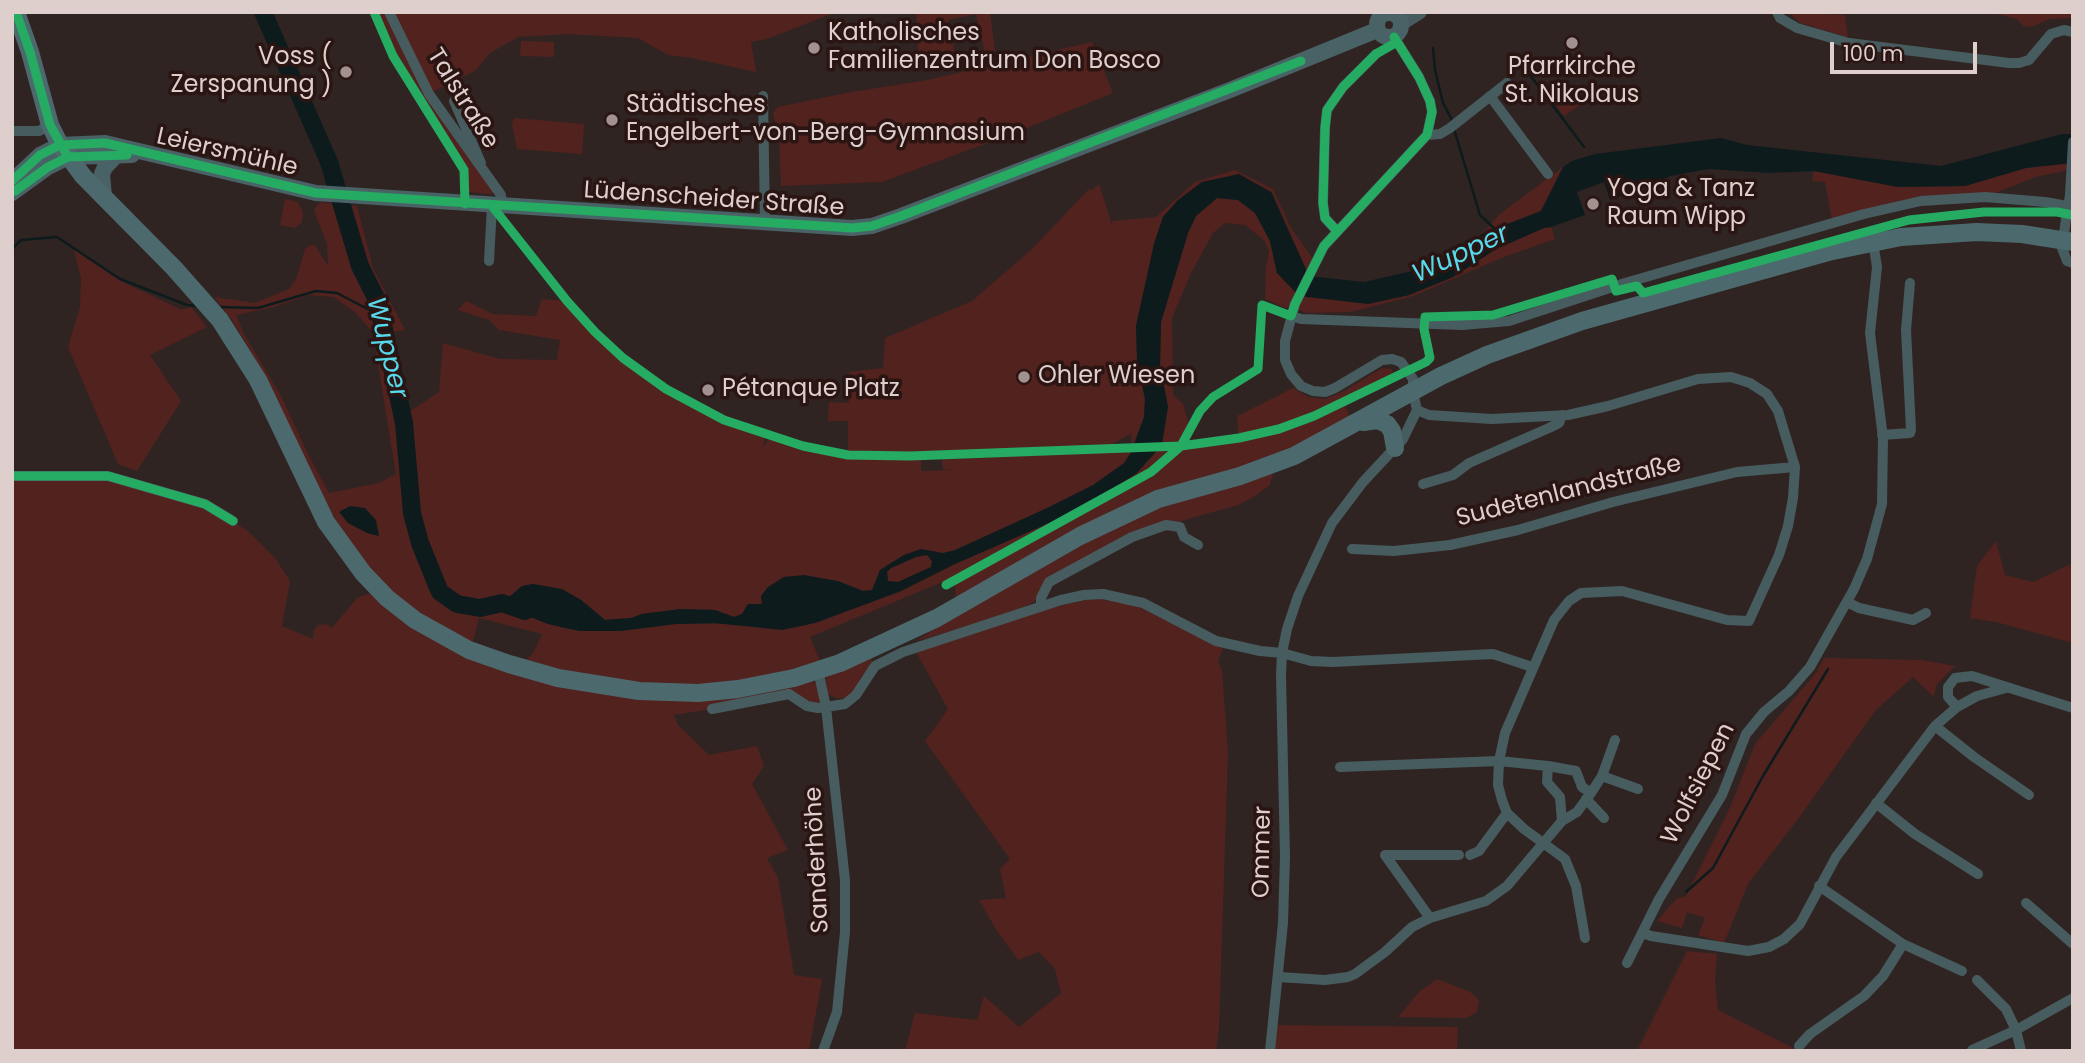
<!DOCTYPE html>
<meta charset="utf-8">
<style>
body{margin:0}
#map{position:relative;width:2085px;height:1063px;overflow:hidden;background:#302422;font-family:Poppins,sans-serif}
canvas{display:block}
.frame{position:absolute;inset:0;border:14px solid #dececc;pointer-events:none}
.scale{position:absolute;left:1830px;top:42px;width:147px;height:32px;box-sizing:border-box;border:4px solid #dececc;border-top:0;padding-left:9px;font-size:21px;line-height:24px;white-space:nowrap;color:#dececc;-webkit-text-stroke:5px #2b1513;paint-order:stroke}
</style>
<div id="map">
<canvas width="2085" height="1063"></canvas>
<div class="frame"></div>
<div class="scale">100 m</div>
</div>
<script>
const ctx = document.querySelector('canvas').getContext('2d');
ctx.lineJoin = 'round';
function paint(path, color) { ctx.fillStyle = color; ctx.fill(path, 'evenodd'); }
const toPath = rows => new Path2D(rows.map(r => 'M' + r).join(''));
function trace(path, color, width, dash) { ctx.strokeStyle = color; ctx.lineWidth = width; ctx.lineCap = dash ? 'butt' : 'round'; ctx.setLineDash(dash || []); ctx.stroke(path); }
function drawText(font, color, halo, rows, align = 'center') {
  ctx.font = font + ' Poppins,sans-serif'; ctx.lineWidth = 7; ctx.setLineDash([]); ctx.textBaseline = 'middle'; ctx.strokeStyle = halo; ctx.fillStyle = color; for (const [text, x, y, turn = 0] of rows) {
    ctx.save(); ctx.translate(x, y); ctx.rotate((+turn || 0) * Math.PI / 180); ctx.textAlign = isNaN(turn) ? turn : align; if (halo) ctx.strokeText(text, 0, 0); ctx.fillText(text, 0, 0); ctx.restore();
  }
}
const green = toPath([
 [376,12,860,12,831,14,767,39,751,42,756,72,692,58,668,55,638,38,567,34,518,37,490,53,475,71,426,95,493,191,492,194,468,192,468,169,397,58],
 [916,12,990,12,995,51,985,54,976,14,948,20,956,60,919,68],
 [1788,12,1845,15,1848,37,1800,23],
 [1990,12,2073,12,2073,18,2050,19,2031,27,2023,26,2017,19],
 [521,41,554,42,554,57,520,56],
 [1092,42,1113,93,1017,132,882,182,781,186,779,136,773,113,778,107,846,93,927,80],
 [1571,85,1584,102,1564,116,1551,99],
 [514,118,584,124,582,154,517,149,512,125],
 [2056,163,2073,163,2073,169,2035,177,1985,197,1921,201,1832,219,1825,182,1812,181,1814,171,1898,187,1965,186,2026,168],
 [1563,167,1541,211,1482,234,1500,214],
 [1235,170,1273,189,1291,228,1315,262,1309,276,1272,192,1202,182,1178,200,1163,217,1154,244,1136,326,1137,360,1145,399,1144,417,1132,447,1131,433,1106,448,918,454,848,453,848,421,828,421,829,402,849,403,849,372,883,368,885,338,972,301,1032,249,1090,188,1091,191,1099,184,1113,228,1112,221,1156,217,1195,182],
 [1217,198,1238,200,1255,213,1270,241,1277,273,1368,304,1409,295,1453,277,1496,249,1544,228,1551,227,1555,239,1504,257,1413,296,1351,312,1305,313,1294,307,1286,308,1265,299,1266,267,1269,251,1264,240,1245,225,1225,223,1213,233,1192,271,1172,318,1173,395,1183,404,1190,428,1182,445,1239,439,1237,416,1293,388,1308,397,1325,399,1344,391,1382,368,1392,369,1393,377,1344,402,1350,418,1277,458,1270,485,1255,496,1238,505,1166,525,1132,537,1037,596,1035,601,1028,605,986,621,916,641,938,627,956,598,955,580,952,578,810,637,821,663,764,680,659,687,523,663,534,652,542,634,479,618,472,645,606,692,809,679,816,684,821,700,819,705,808,703,790,691,712,709,674,715,678,725,709,755,757,746,764,766,752,784,788,850,767,858,778,878,794,975,822,979,809,1051,12,1051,12,476,108,476,205,504,248,531,275,558,290,581,282,626,313,639,314,630,318,625,327,624,332,628,357,598,373,592,322,494,265,375,232,320,214,297,255,303,289,289,297,277,305,249,314,244,328,266,327,244,314,210,320,202,357,206,373,268,405,330,385,333,403,416,439,392,443,343,500,359,557,360,560,340,499,330,489,320,458,310,466,301,493,314,536,316,542,299,567,301,633,366,666,389,695,405,724,420,765,435,763,448,769,438,848,455,921,456,921,471,952,470,943,469,942,459,1132,451,1130,454,1168,407,1160,365,1161,322,1188,233,1196,216],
 [309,295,334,297,356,313,373,333,396,474,379,483,329,493,308,454,281,396,244,334,236,315,270,308],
 [904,555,916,557,891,568,887,572,888,581,898,582,931,567,932,561,929,558,943,570,901,591,815,623,676,624,620,631,580,631,563,628,527,615,522,586,533,584,562,590,581,600,605,620,631,618,642,614,681,609,715,610,734,617,742,614,747,605,762,604,761,596,775,583,850,586,863,591,873,590,880,570],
 [285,199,298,202,303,212,302,222,295,228,280,225],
 [74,249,125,283,182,310,191,307,207,327,150,355,181,401,137,471,118,464,68,347,80,307,81,279],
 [1996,541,2005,575,2033,582,2073,563,2073,643,1996,622,1970,618,1977,566],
 [1099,599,1135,605,1223,649,1218,661,1222,671,1228,752,1219,1028,1216,1051,905,1051,915,1013,977,1020,984,996,1019,1027,1061,993,1055,969,1039,952,1018,960,997,931,979,900,1006,898,1000,869,1010,859,925,741,948,709,916,652,1050,608,1086,600],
 [870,656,872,660,871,665,861,677,856,692,849,698,836,698,828,694,825,673],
 [1824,658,1922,660,1955,666,1936,685,1934,697,1913,677,1876,710,1798,819,1748,884,1724,943,1698,935,1705,918,1687,912,1682,928,1657,921,1676,899,1686,896,1731,805,1755,744,1816,673],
 [1687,951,1717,954,1715,981,1718,1010,1799,1051,1637,1051],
 [1437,979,1470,992,1479,1000,1477,1012,1466,1018,1398,1017,1420,991],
 [1272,1025,1458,1027,1457,1051,1270,1051]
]);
const water = toPath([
 [2062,134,2073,134,2073,163,2026,168,1965,186,1898,187,1814,171,1769,173,1709,169,1671,176,1610,200,1604,182,1577,192,1585,215,1551,227,1544,228,1496,249,1453,277,1409,295,1368,304,1299,296,1277,273,1270,241,1255,213,1238,200,1217,198,1196,216,1188,233,1161,322,1160,365,1168,407,1162,445,1137,473,1086,507,955,564,901,591,815,623,782,630,714,623,676,624,620,631,580,631,548,624,504,607,502,603,522,586,533,584,562,589,581,600,605,620,631,618,642,614,681,609,715,610,734,617,742,614,748,604,762,604,761,596,768,587,784,577,804,575,838,581,863,591,872,590,880,570,904,555,921,549,943,553,955,550,1047,508,1093,485,1124,463,1132,451,1144,417,1145,399,1137,360,1136,326,1154,244,1163,217,1178,200,1202,182,1239,174,1271,192,1309,276,1364,282,1421,269,1447,258,1482,234,1541,211,1563,167,1572,161,1595,154,1721,138,1747,145,1941,166],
 [927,555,932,561,931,567,898,582,888,581,887,572,891,568,916,557],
 [350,506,365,508,376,520,379,536,367,533,348,523,339,512]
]);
const stream = toPath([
 [1433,48,1435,70,1443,103,1453,122],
 [1530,75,1584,147],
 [1454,129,1480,215,1496,230],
 [12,249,21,240,57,237,120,279,187,305,197,306],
 [218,307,258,308,316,291,337,293,381,316],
 [1686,892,1713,868,1763,776,1828,669]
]);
const river = toPath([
 [263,12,329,162,360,266,378,302,404,423,412,513,420,543,437,585,440,592,457,604,480,608,502,603,525,611]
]);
const minor = toPath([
 [389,12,429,94,501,195,501,206],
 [1777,12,1780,18,1797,28,1849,43,2009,63,2019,63,2029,60,2051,34,2064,30,2073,32],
 [763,96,765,224],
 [1490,96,1548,174],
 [454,101,481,163],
 [12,131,39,131,50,125],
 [1427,135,1440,134,1450,128,1507,83],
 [2070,195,2073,142],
 [2066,219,2062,248,2067,261,2073,263],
 [1337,231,1325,218,1323,203,1325,128,1327,110,1343,87,1376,54],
 [489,261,492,206],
 [1291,316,1301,319,1462,325,1509,321,1625,283,1864,214,1921,201,1985,197,2045,202,2073,207],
 [1417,410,1429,415,1492,419,1568,415,1608,406,1698,379,1731,377,1750,383,1767,394,1778,411,1795,467,1793,498,1788,526,1779,555,1749,621,1727,620,1622,591,1581,593,1569,601,1554,620,1505,733,1499,761,1498,785,1502,800,1507,813,1524,829,1565,859,1576,886,1585,938],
 [1882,435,1910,433,1911,430,1906,330,1910,283],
 [12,476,108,476,205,504,233,521],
 [1423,484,1453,475,1469,463,1549,428,1559,423,1562,415],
 [1352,549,1394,551,1450,545,1518,530,1613,502,1737,472,1795,467],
 [1847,602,1859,608,1913,620,1926,613],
 [1041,606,1041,598,1049,582,1132,537,1166,525,1180,527,1184,537,1198,545],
 [818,670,826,707,845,704,856,695,875,666,903,652,1061,600,1084,595,1103,594,1143,603,1216,641,1260,651,1282,653,1311,661,1333,662,1493,654,1532,667],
 [1957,707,1948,697,1948,687,1955,678,1972,676,2073,708],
 [712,709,789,694,807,706,818,708,826,707,845,880,845,932,837,1012,823,1051],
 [1935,726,1974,757,2029,795],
 [1548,766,1576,771,1582,787,1591,793],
 [1602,776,1638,789],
 [1586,799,1604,818],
 [1876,803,1915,834,1978,874],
 [1562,821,1577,812,1591,793,1602,776,1615,740],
 [1470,855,1479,851,1507,813],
 [2026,903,2073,944],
 [1430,918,1385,855,1459,855],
 [1643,933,1651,936,1748,951,1769,947,1784,939,1800,924,1836,857,1935,726,1957,707,1977,696,2006,688],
 [1903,944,1962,971],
 [1627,963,1659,899,1722,795,1746,734,1764,712,1789,691,1810,667,1854,589,1867,559,1882,504,1883,438,1870,333,1877,267,1873,242],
 [1279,977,1325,980,1348,977,1355,974,1385,952,1412,927,1430,918,1486,901,1507,886,1562,821,1560,797,1547,782,1548,766,1499,761,1340,767],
 [1977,980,2006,1009,2016,1030,2021,1051],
 [1799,1046,1810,1034,1864,996,1883,976,1903,944,1819,886],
 [1972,1050,2016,1030,2073,998],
 [1270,1051,1283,923,1285,857,1281,675,1282,653,1287,629,1298,596,1332,523,1363,482,1403,439,1417,410,1413,392,1413,379,1401,362,1392,359,1382,360,1335,388,1325,392,1313,391,1301,386,1291,374,1285,360,1285,341,1295,304,1324,246,1427,135,1432,112,1430,101,1419,77,1394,37]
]);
const tertiary = toPath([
 [1401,24,1420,12]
]);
const secondary = toPath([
 '1377 25a12 12 0 1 1 24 0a12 12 0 1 1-24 0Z',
 [12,181,40,155,60,145,105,143,316,193,852,228,872,226,901,216,1230,90,1377,30],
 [12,193,48,167,68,157,132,155],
 [104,197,102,174,105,167,117,155]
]);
const primary = toPath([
 [16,12,30,52,50,125,60,145,83,176,174,268,220,320,258,380,326,522,363,573,387,598,415,620,469,650,509,664,558,678,639,691,698,693,738,689,794,678,840,663,937,618,1080,536,1158,499,1240,476,1294,456,1441,376,1487,355,1582,321,1828,252,1901,237,1977,232,2022,234,2073,242],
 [1363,422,1377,420,1387,424,1392,431,1395,448]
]);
const minorBridge = toPath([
 [2066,219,2070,195]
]);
const cycleway = toPath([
 [16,12,30,52,50,125,68,157],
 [374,12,393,56,464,170,465,204],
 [12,181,40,155,60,145,105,143,316,193,852,228,872,226,901,216,1301,61],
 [15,191,48,167,68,157,127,155],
 [492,206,567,301,595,332,623,358,666,389,724,420,803,446,848,455,910,456,1181,446,1239,438,1279,429,1314,416,1426,362,1430,358,1424,329,1425,317,1493,315,1612,279,1616,291,1637,286,1643,293,1909,220,1984,212,2057,212,2073,215],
 [1337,231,1325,218,1323,203,1325,128,1327,110,1343,87,1376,54,1397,42],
 [12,476,108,476,205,504,233,521],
 [946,585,1151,472,1181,446,1200,411,1213,397,1258,369,1262,305,1291,316,1295,304,1324,246,1427,135,1432,112,1430,101,1419,77,1394,37]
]);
const markers = [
 [1572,43,7,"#a19290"],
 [814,48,7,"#a19290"],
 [346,72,7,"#a19290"],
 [612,120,7,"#a19290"],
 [1593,204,7,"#a19290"],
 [1024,377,7,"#a19290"],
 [708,390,7,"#a19290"]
];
const poiNames = [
 ["Katholisches",828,34],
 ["Familienzentrum Don Bosco",828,62],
 ["Voss (",332,58,"right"],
 ["Zerspanung )",332,86,"right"],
 ["Pfarrkirche",1572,68,"center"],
 ["St. Nikolaus",1572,96,"center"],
 ["Städtisches",626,106],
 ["Engelbert-von-Berg-Gymnasium",626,134],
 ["Yoga & Tanz",1607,190],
 ["Raum Wipp",1607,218],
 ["Ohler Wiesen",1038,377],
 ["Pétanque Platz",722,390]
];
const streetNames = [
 ["Talstraße",462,99,58],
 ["Leiersmühle",227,153,13],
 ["Lüdenscheider Straße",714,200,4],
 ["Sudetenlandstraße",1569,492,-14],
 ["Wolfsiepen",1699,784,-63],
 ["Ommer",1263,852,-89],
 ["Sanderhöhe",818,860,-93]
];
const waterNames = [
 ["Wupper",1461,255,-25],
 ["Wupper",386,348,76]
];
paint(green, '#52221f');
paint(water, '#0d1b1d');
trace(stream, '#0d1b1d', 2.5);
trace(river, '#0d1b1d', 18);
trace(minor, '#475c5f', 10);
trace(tertiary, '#475c5f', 14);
trace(secondary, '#496266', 16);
trace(primary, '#4c6a6e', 18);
trace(minorBridge, '#475c5f', 10);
trace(cycleway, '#26ab63', 9);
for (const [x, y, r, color] of markers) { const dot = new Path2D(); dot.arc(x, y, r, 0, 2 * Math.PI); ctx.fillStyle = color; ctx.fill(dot); trace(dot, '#2b1513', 2.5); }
drawText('24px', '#dececc', '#2b1513', poiNames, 'left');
drawText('24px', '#dececc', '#2b1513', streetNames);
drawText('italic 26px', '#56d9eb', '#2b1513', waterNames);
</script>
